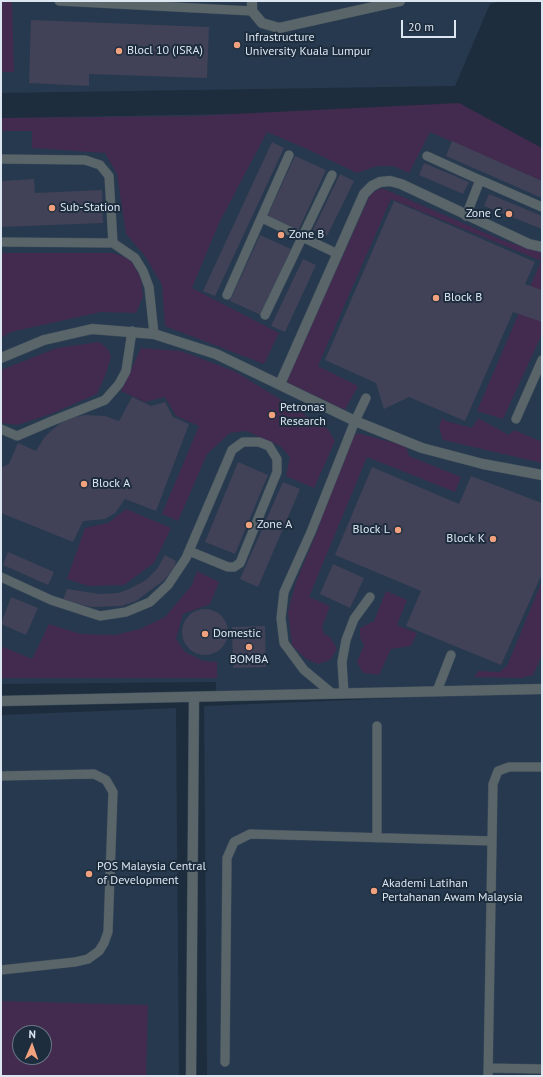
<!DOCTYPE html>
<style>
body{margin:0}
#map{position:relative;width:543px;height:1077px;overflow:hidden;background:#1d2d3d;font-family:"PT Sans",sans-serif}
canvas{display:block}
.frame{position:absolute;inset:0;border:2px solid #dce6f1;pointer-events:none}
.north{position:absolute;left:12px;top:1025px;width:40px;height:40px;box-sizing:border-box;background:#1d2d3d;border:1px solid #697785;border-radius:50%;rotate:2deg;font-size:11px;font-weight:700;line-height:16px;text-align:center;color:#dce6f1}
.north::after{content:'';display:block;margin:auto;width:14px;height:18px;background:#f1a17d;clip-path:polygon(50% 0,100% 100%,50% 72%,0 100%)}
.scale{position:absolute;left:401px;top:20px;width:55px;height:18px;box-sizing:border-box;border:2px solid #dce6f1;border-top:0;padding-left:5px;font-size:12px;line-height:14px;white-space:nowrap;color:#dce6f1;-webkit-text-stroke:3px #1d2d3d;paint-order:stroke}
</style>
<div id="map">
<canvas width="543" height="1077"></canvas>
<div class="frame"></div>
<div class="north">N</div>
<div class="scale">20 m</div>
</div>
<script>
const ctx = document.querySelector('canvas').getContext('2d');
ctx.lineJoin = 'round';
function paint(path, color) { ctx.fillStyle = color; ctx.fill(path, 'evenodd'); }
const toPath = rows => new Path2D(rows.map(r => 'M' + r).join(''));
function trace(path, color, width, dash) { ctx.strokeStyle = color; ctx.lineWidth = width; ctx.lineCap = dash ? 'butt' : 'round'; ctx.setLineDash(dash || []); ctx.stroke(path); }
function drawText(font, color, halo, rows, align = 'center') {
  ctx.font = font + ' "PT Sans",sans-serif'; ctx.lineWidth = 4; ctx.setLineDash([]); ctx.textBaseline = 'middle'; ctx.strokeStyle = halo; ctx.fillStyle = color; for (const [text, x, y, turn = 0] of rows) {
    ctx.save(); ctx.translate(x, y); ctx.rotate((+turn || 0) * Math.PI / 180); ctx.textAlign = isNaN(turn) ? turn : align; if (halo) ctx.strokeText(text, 0, 0); ctx.fillText(text, 0, 0); ctx.restore();
  }
}
const built = toPath([
 [1,1,502,1,490,4,455,86,1,93],
 [350,112,542,148,542,1076,207,1076,204,706,399,698,216,701,216,682,1,684,1,118],
 [176,708,179,1076,1,1076,1,715],
 [20,1033,44,1033,44,1057,20,1057]
]);
const green = toPath([
 [1,1,12,1,14,72,1,72],
 [459,103,542,148,542,181,430,132,409,173,393,166,377,166,357,173,307,149,267,132,219,223,192,288,279,333,264,364,165,326,162,285,145,256,126,234,117,174,105,153,32,148,32,131,1,131,1,118,192,116],
 [382,188,502,240,542,253,542,334,503,419,477,411,541,261,391,199,318,366,358,386,345,410,286,382,371,193],
 [1,253,113,253,130,259,141,278,143,296,136,313,101,312,11,332,1,338],
 [99,342,108,349,111,357,105,376,97,394,51,414,17,425,1,423,1,370,57,348],
 [141,348,181,351,236,372,328,429,335,441,314,488,286,476,290,457,280,446,246,431,230,433,207,454,178,521,162,514,199,426,176,416,165,397,145,402,121,391],
 [442,418,446,421,472,428,478,418,509,435,514,430,542,442,542,463,443,440,439,427],
 [357,433,406,446,409,456,461,477,455,492,367,457,309,597,330,606,322,627,324,634,330,637,337,649,330,660,318,664,306,659,292,645,288,612,296,582,316,534,349,443],
 [126,509,171,528,154,563,124,585,88,586,67,579,85,528,108,523],
 [197,571,219,582,210,604,183,614,176,639,185,652,203,661,217,662,217,678,1,678,1,646,32,659,49,624,81,634,115,635,140,629,165,617,192,585],
 [542,581,542,655,533,675,522,678,474,677,478,671,500,672,507,666],
 [386,591,407,600,397,625,417,633,411,646,391,649,379,675,363,673,357,662,364,645,360,638,360,628,374,621],
 [1,1001,148,1005,146,1076,1,1076],
 [20,1033,44,1033,44,1057,20,1057]
]);
const building = toPath([
 [31,20,209,27,207,78,89,74,89,86,29,83],
 [452,141,542,181,542,198,446,156],
 [272,142,284,148,215,296,203,291],
 [295,156,326,170,298,231,267,217],
 [424,163,469,182,463,194,419,175],
 [340,174,354,181,327,236,313,230],
 [34,179,35,193,102,190,103,223,1,227,1,181],
 [489,194,542,216,542,229,484,206],
 [394,201,535,262,525,284,542,290,542,322,513,312,465,421,409,397,384,409,376,383,325,360],
 [260,235,291,249,261,315,230,301],
 [303,259,316,265,285,332,271,326],
 [132,397,151,406,165,402,173,417,189,424,156,511,125,499,115,513,105,519,83,521,73,542,1,513,1,468,9,464,18,443,36,451,44,438,52,430,66,419,85,415,105,416,119,421],
 [238,462,268,475,235,554,205,542],
 [372,467,459,504,471,476,542,503,542,574,501,665,406,626,421,591,335,555],
 [283,482,300,489,258,587,240,579],
 [8,552,54,572,48,585,3,565],
 [165,555,176,561,174,568,163,581,136,601,122,606,92,607,63,600,67,589,100,594,118,593,129,589,146,580,157,569],
 [333,564,364,578,350,608,320,594],
 [11,597,38,608,26,635,1,624],
 '182 632a23 23 0 1 1 46 0a23 23 0 1 1-46 0Z',
 [265,626,266,667,233,668,232,627]
]);
const service = toPath([
 [59,1,252,11],
 [427,156,480,180],
 [1,159,85,160,100,165,109,176,113,243],
 [466,216,480,180,542,207],
 [262,218,338,254],
 [1,242,113,243,135,258,143,271,149,287,154,334],
 [227,295,289,155],
 [265,315,332,175],
 [516,419,542,360],
 [1,429,17,436,52,421,105,400,119,384,126,371,132,331],
 [1,577,51,600,100,616,126,612,150,602,168,585,186,558,232,450,243,442,259,442,269,446,277,459,277,472,240,563,234,567,228,567,189,551],
 [437,691,451,655],
 [344,693,342,662,346,640,354,619,370,597],
 [333,694,304,670,284,643,281,618,284,592,311,532,355,421,366,398],
 [377,726,377,838],
 [1,776,94,774,106,780,113,792,108,932,104,943,99,951,88,959,75,962,1,970],
 [225,1062,227,858,234,842,250,834,492,841],
 [488,1068,542,1069],
 [488,1076,493,784,498,771,509,767,542,767]
]);
const minor = toPath([
 [252,1,252,11,262,23,279,28,400,1],
 [1,358,44,340,92,329,154,334,216,354,355,421,422,448,483,464,542,475],
 [280,384,364,194,372,186,380,182,390,181,401,184,529,244,542,247],
 [1,701,542,689],
 [191,1076,194,697]
]);
const markers = [
 [237,45,4,"#f1a17d"],
 [119,51,4,"#f1a17d"],
 [52,208,4,"#f1a17d"],
 [509,214,4,"#f1a17d"],
 [281,235,4,"#f1a17d"],
 [436,298,4,"#f1a17d"],
 [272,415,4,"#f1a17d"],
 [84,484,4,"#f1a17d"],
 [249,525,4,"#f1a17d"],
 [398,530,4,"#f1a17d"],
 [493,539,4,"#f1a17d"],
 [205,634,4,"#f1a17d"],
 [249,647,4,"#f1a17d"],
 [89,874,4,"#f1a17d"],
 [374,891,4,"#f1a17d"]
];
const poiNames = [
 ["Infrastructure",245,38],
 ["University Kuala Lumpur",245,52],
 ["Blocl 10 (ISRA)",127,51],
 ["Sub-Station",60,208],
 ["Zone C",501,214,"right"],
 ["Zone B",289,235],
 ["Block B",444,298],
 ["Petronas",280,408],
 ["Research",280,422],
 ["Block A",92,484],
 ["Zone A",257,525],
 ["Block L",390,530,"right"],
 ["Block K",485,539,"right"],
 ["Domestic",213,634],
 ["BOMBA",249,660,"center"],
 ["POS Malaysia Central",97,867],
 ["of Development",97,881],
 ["Akademi Latihan",382,884],
 ["Pertahanan Awam Malaysia",382,898]
];
paint(built, '#26394e');
paint(green, '#422b4f');
paint(building, '#414258');
trace(service, '#3c4b5a', 10);
trace(minor, '#3c4b5a', 11);
trace(service, '#596569', 9);
trace(minor, '#596569', 10);
for (const [x, y, r, color] of markers) { const dot = new Path2D(); dot.arc(x, y, r, 0, 2 * Math.PI); ctx.fillStyle = color; ctx.fill(dot); trace(dot, '#1d2d3d', 1.5); }
drawText('12px', '#dce6f1', '#1d2d3d', poiNames, 'left');
</script>
